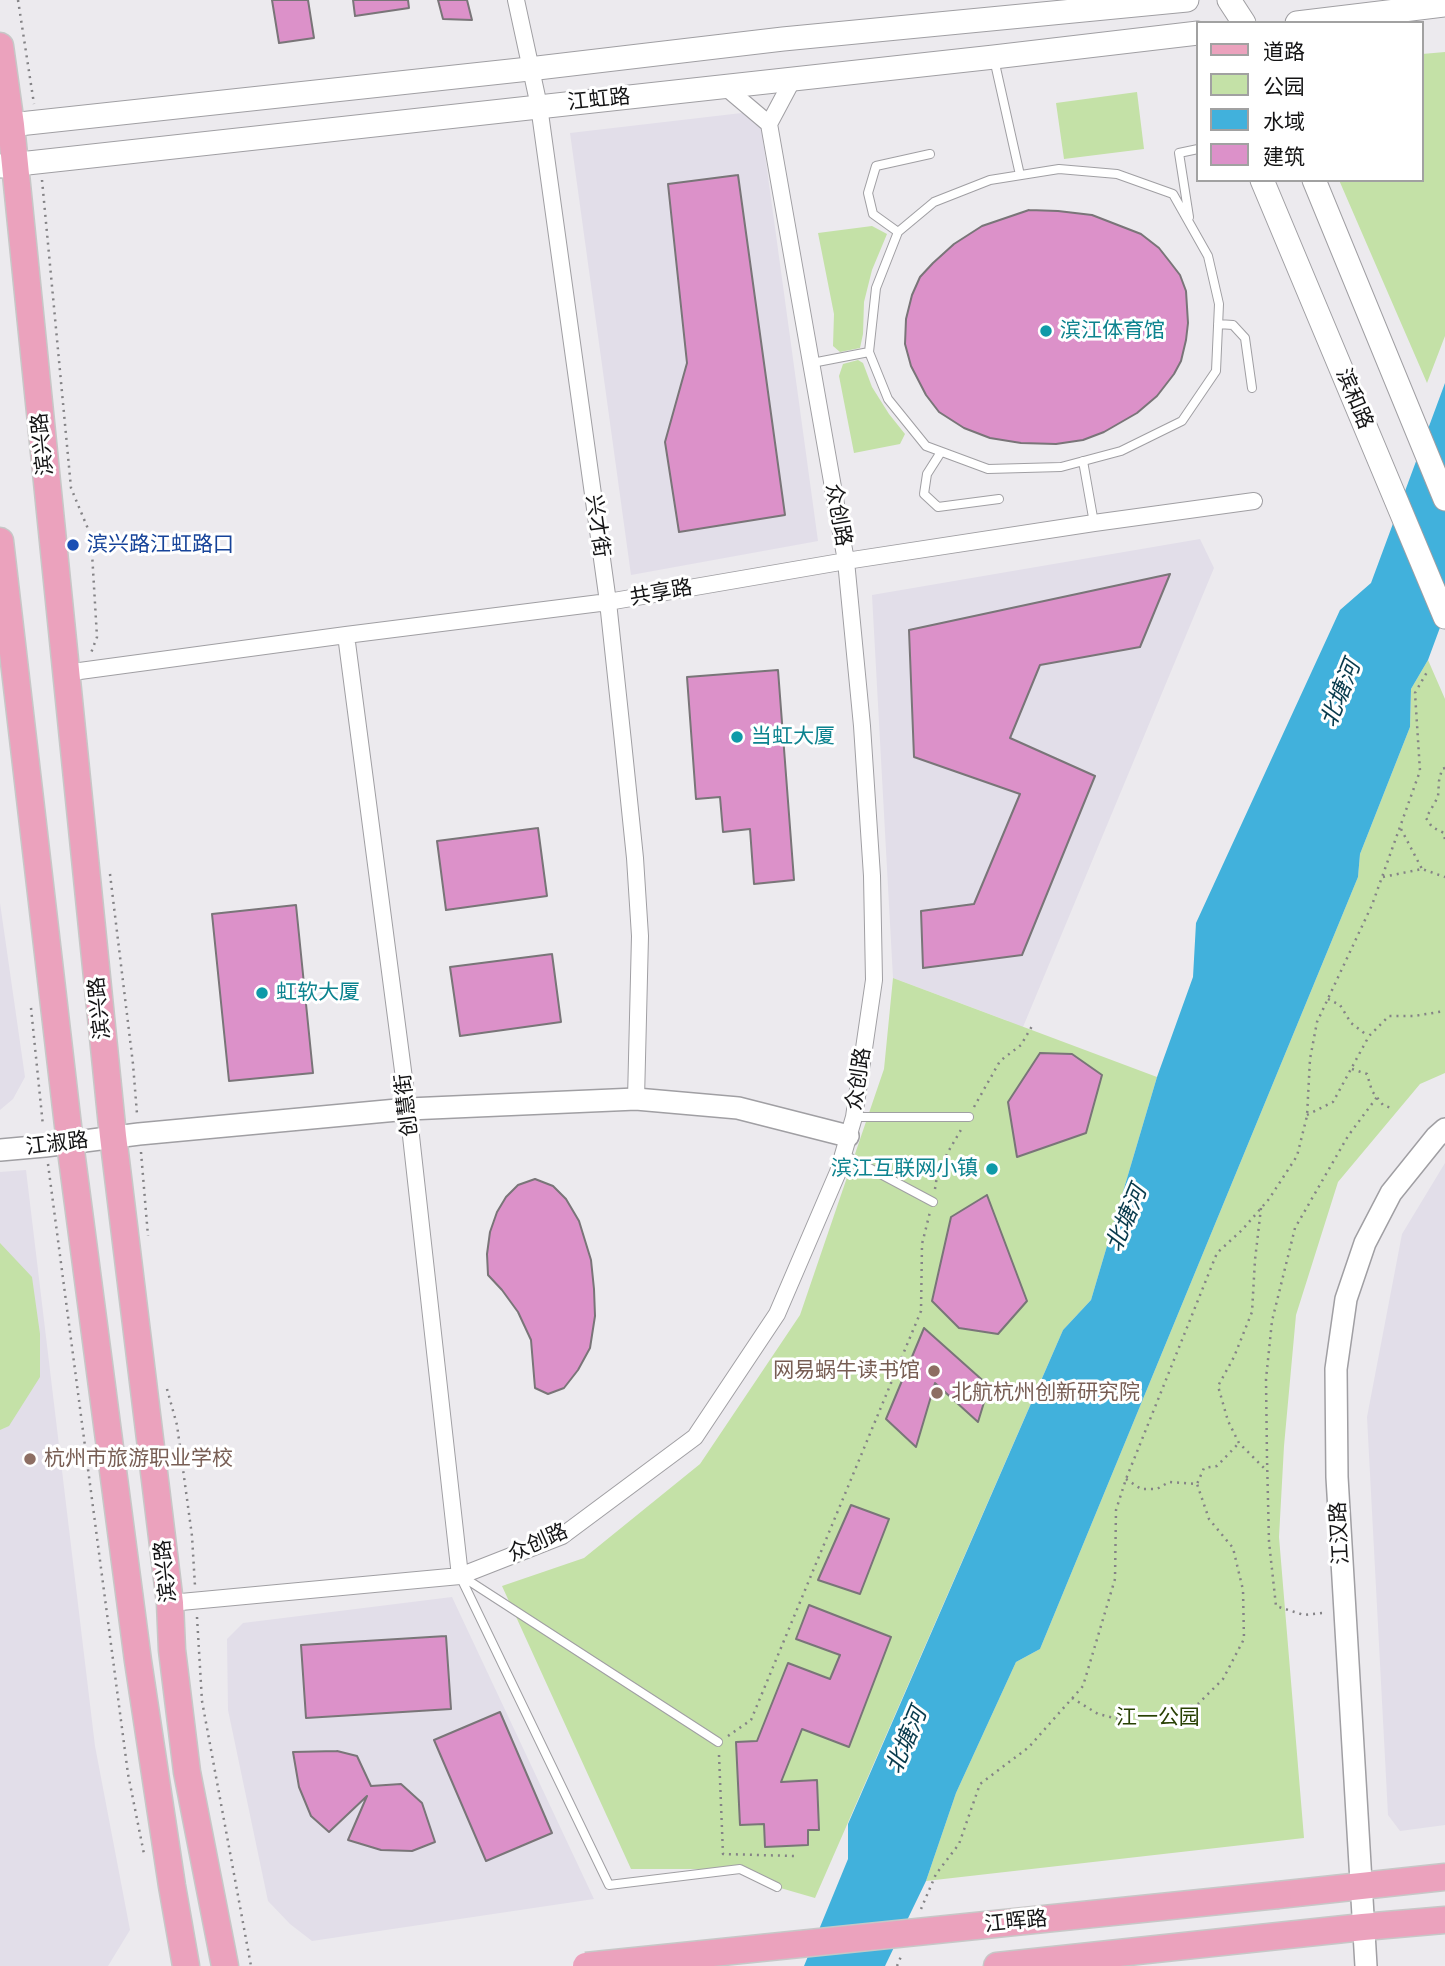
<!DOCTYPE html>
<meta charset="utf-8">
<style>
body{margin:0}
#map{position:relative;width:1445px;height:1966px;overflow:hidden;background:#eceaee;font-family:"PT Sans","Noto Sans SC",sans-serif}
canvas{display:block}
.legend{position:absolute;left:1196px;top:21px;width:228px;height:161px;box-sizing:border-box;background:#fff;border:2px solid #a1a1a1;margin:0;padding:9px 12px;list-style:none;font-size:21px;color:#141415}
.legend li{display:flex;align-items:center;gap:14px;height:35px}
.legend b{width:35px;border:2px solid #a1a1a1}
</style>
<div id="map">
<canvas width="1445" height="1966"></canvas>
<ul class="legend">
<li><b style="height:9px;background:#eba2bd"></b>道路</li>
<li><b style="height:19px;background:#c4e1a7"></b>公园</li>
<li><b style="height:19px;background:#41b1dc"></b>水域</li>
<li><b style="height:19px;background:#dc91c9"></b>建筑</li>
</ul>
</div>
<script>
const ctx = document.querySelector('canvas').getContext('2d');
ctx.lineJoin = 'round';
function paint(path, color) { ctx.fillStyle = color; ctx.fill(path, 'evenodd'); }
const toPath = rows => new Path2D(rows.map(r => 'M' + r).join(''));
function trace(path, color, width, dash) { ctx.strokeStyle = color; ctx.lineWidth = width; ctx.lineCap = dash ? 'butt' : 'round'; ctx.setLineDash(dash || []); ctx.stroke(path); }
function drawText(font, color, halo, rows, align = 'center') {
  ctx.font = font + ' "PT Sans","Noto Sans SC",sans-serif'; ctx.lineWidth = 6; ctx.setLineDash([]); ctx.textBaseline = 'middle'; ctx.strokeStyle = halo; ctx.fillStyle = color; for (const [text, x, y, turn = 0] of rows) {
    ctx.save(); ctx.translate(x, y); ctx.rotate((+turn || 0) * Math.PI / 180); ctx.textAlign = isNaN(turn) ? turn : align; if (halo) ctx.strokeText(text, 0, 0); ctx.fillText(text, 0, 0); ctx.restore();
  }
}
const built = toPath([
 [759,111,818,541,631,575,570,133],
 [1200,539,1214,568,1023,1027,712,1710,1008,1021,893,978,872,595],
 [0,903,25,1077,13,1099,0,1110],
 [1445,1163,1445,1825,1400,1831,1388,1815,1367,1417,1402,1234],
 [26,1170,95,1746,130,1930,108,1966,0,1966,0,1172],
 [452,1597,594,1899,312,1941,290,1924,268,1901,228,1710,227,1639,243,1623]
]);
const green = toPath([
 [1445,52,1445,336,1427,383,1339,180,1422,180,1422,54],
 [1137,92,1144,149,1064,159,1056,103],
 [872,226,887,234,872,270,864,302,863,334,860,348,840,352,833,346,834,314,818,233],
 [858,360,863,363,872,387,889,414,905,434,900,444,854,453,839,376,843,364],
 [1428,660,1445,699,1445,1073,1420,1084,1338,1182,1296,1315,1284,1446,1279,1537,1304,1838,926,1881,956,1793,1016,1662,1040,1649,1358,877,1360,854,1410,727,1411,689],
 [893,978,1157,1077,1091,1300,1063,1330,815,1898,777,1887,740,1869,631,1869,502,1586,584,1558,700,1464,800,1315,884,1069],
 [0,1243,32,1277,40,1334,40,1377,9,1426,0,1430]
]);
const water = toPath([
 [1445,383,1445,614,1428,660,1411,689,1410,727,1360,854,1358,877,1040,1649,1016,1662,956,1793,926,1881,885,1966,804,1966,848,1859,848,1824,1063,1330,1091,1300,1157,1077,1193,977,1196,923,1340,610,1371,583]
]);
const building = toPath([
 [272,0,308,0,314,38,279,43,272,0],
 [353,0,408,0,409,8,355,16,353,0],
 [438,0,467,0,472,20,443,19,438,0],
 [738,175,785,515,679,532,665,442,687,363,668,184,738,175],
 [1029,210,1058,211,1092,215,1141,234,1159,248,1170,262,1180,275,1186,291,1188,323,1186,340,1181,361,1174,374,1157,396,1137,413,1104,432,1083,440,1056,444,1021,443,990,438,964,428,939,412,926,395,911,366,905,344,906,319,912,295,920,277,933,263,954,244,982,226,1029,210],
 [1170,574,1140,647,1040,665,1010,738,1095,776,1022,955,923,968,921,911,974,904,1020,794,914,757,909,630,1170,574],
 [778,670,794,880,754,884,750,829,723,832,720,797,696,799,687,677,778,670],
 [538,828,547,896,446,910,437,841,538,828],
 [296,905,313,1073,229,1081,212,914,296,905],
 [552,954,561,1022,460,1036,450,967,552,954],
 [1040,1053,1072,1054,1102,1075,1086,1133,1017,1157,1008,1102,1040,1053],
 [535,1179,553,1186,566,1199,579,1221,591,1260,594,1289,595,1316,590,1348,578,1370,564,1388,548,1394,535,1388,531,1340,518,1312,502,1290,488,1275,487,1254,490,1232,497,1212,506,1197,518,1185,535,1179],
 [987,1195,1027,1301,998,1334,959,1328,932,1301,951,1217,987,1195],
 [924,1328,989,1386,978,1422,935,1383,916,1447,886,1419,924,1328],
 [851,1505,889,1519,860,1594,818,1580,851,1505],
 [809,1605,891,1637,849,1747,802,1729,781,1782,817,1780,819,1830,808,1830,808,1845,765,1847,764,1824,740,1825,736,1742,757,1741,788,1663,830,1679,840,1655,796,1639,809,1605],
 [446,1636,451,1709,306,1718,301,1645,446,1636],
 [500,1712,552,1833,486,1861,434,1740,500,1712],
 [337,1751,357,1756,371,1786,401,1784,422,1803,435,1842,412,1851,381,1850,348,1840,367,1796,329,1832,311,1816,299,1787,293,1752,337,1751]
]);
const path = toPath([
 [18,0,34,104],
 [42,180,71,488,91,536,97,637,91,653],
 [1445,768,1442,769,1439,781,1438,797,1426,818,1432,827,1444,833,1445,840],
 [1401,829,1422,869],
 [110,874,133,1064,137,1114],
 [1383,877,1422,869,1445,877],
 [1328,999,1340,1005,1351,1023,1368,1036],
 [31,1008,43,1126],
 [1352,1069,1367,1074,1372,1091,1383,1105,1391,1108],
 [974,1107,1000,1061,1021,1045,1032,1026],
 [1307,1115,1333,1102,1369,1036,1389,1016,1414,1016,1445,1011],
 [141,1152,148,1236],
 [48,1164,128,1774,144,1854],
 [935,1189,937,1176,948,1152,962,1128],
 [1261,1208,1255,1260,1252,1312,1234,1357,1218,1386,1228,1421,1239,1443,1265,1469],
 [167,1389,177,1425,192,1536,195,1586],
 [1126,1479,1141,1489,1157,1489,1169,1482,1197,1484,1204,1468,1217,1466,1239,1443],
 [1322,1613,1304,1615,1276,1606,1269,1542,1267,1458,1266,1379,1272,1321,1295,1228,1348,1136,1377,1097],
 [197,1617,202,1701,251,1966],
 [1072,1698,1098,1714,1127,1721,1163,1714,1198,1704,1223,1679,1244,1639,1243,1590,1233,1548,1209,1519,1197,1484],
 [728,1736,751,1720,921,1311,922,1244,930,1212],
 [719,1755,723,1854,795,1856],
 [921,1909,936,1874,959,1844,980,1784,1029,1747,1083,1686,1115,1579,1116,1510,1126,1479,1217,1253,1242,1230,1269,1199,1297,1156,1307,1116,1310,1059,1317,1022,1372,905,1420,771,1415,693,1427,672],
 [897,1966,902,1954]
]);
const service = toPath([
 [994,59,1020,175],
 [1189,217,1179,153,1198,149],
 [898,232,873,214,868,193,876,166,930,154],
 [1218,324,1233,325,1245,338,1252,388],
 [812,363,869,352,888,399,926,446,988,469,1061,467,1121,451,1182,421,1216,371,1219,304,1208,256,1173,194,1117,174,1059,169,990,180,934,202,898,232,876,288,869,352],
 [941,452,927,474,924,494,938,507,999,499],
 [1083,461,1094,523],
 [854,1117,969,1117],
 [843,1154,933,1202],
 [460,1576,609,1885,740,1869,777,1887],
 [463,1577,718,1742]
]);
const minor = toPath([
 [516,0,539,106,608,602,623,742,635,858,640,936,636,1099],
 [724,86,769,124],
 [346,635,408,1109,460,1576],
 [65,673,346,635,608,602,846,561,1094,523,1254,501],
 [170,1603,460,1576,562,1536,695,1437,777,1314,838,1172,854,1117,874,980,872,876,862,726,846,561,769,124,793,79]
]);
const tertiary = toPath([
 [0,1150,45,1146,139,1134,408,1109,636,1099,738,1108,848,1136],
 [1366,1966,1337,1477,1336,1369,1346,1299,1365,1243,1391,1193,1436,1137,1445,1129]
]);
const secondary = toPath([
 [1229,0,1244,23],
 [1297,23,1445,5],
 [0,126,529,69,783,39,1187,0],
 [0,166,994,57,1198,33],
 [1262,180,1445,617],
 [1314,180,1445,499]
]);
const primary = toPath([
 [0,46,11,125,113,1136,170,1603,172,1650,187,1772,225,1966],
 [0,541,70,1143,138,1661,172,1886,186,1966],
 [1278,1895,1445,1877],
 [997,1966,1363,1927,1445,1920]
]);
const primaryBridge = toPath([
 [586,1966,1278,1895]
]);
const markers = [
 [1046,331,7,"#0f9aa8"],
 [73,545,7,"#1a4fb4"],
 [737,737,7,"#0f9aa8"],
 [262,993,7,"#0f9aa8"],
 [992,1169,7,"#0f9aa8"],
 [934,1371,7,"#8d6e63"],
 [937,1393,7,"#8d6e63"],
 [30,1459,7,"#8d6e63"]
];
const streetNames = [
 ["江虹路",599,100,-6],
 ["滨和路",1354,399,67],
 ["滨兴路",43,444,-96],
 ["众创路",838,515,80],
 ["兴才街",597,526,82],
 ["共享路",661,593,-10],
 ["滨兴路",100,1008,-96],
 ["众创路",859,1079,-81],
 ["创慧街",407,1105,-97],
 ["江淑路",57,1144,-7],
 ["江汉路",1340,1533,-93],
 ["众创路",538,1543,-24],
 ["滨兴路",166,1571,-96],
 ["江晖路",1016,1922,-6]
];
const cultureNames = [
 ["滨江体育馆",1060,331],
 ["当虹大厦",751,737],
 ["虹软大厦",276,993],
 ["滨江互联网小镇",978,1169,"right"]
];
const transitNames = [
 ["滨兴路江虹路口",87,545]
];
const educationNames = [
 ["网易蜗牛读书馆",920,1371,"right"],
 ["北航杭州创新研究院",951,1393],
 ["杭州市旅游职业学校",44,1459]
];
const parkNames = [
 ["江一公园",1158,1718]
];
const waterNames = [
 ["北塘河",1341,694,-68],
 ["北塘河",1127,1219,-67],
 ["北塘河",907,1741,-67]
];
paint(built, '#e2dee9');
paint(green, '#c4e1a7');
paint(water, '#41b1dc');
paint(building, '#dc91c9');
trace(building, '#797578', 2);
trace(service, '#a09fa3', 10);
trace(minor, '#a09fa3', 18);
trace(tertiary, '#a09fa3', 24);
trace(secondary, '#a09fa3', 25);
trace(primary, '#c7c7c7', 29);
trace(path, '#848386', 2.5, [2, 5]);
trace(service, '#fff', 8);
trace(minor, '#fff', 16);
trace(tertiary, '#fff', 21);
trace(secondary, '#fff', 23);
trace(primary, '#eba2bd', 26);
trace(primaryBridge, '#c7c7c7', 29, []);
trace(primaryBridge, '#eba2bd', 26);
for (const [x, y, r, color] of markers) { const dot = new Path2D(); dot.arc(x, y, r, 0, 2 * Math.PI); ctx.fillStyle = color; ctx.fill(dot); trace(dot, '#fff', 2.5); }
drawText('21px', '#141415', '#fff', streetNames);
drawText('21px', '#0d838f', '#fff', cultureNames, 'left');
drawText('21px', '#164399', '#fff', transitNames, 'left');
drawText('21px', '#785e54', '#fff', educationNames, 'left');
drawText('21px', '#294104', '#fff', parkNames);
drawText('italic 23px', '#083a4c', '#fff', waterNames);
</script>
